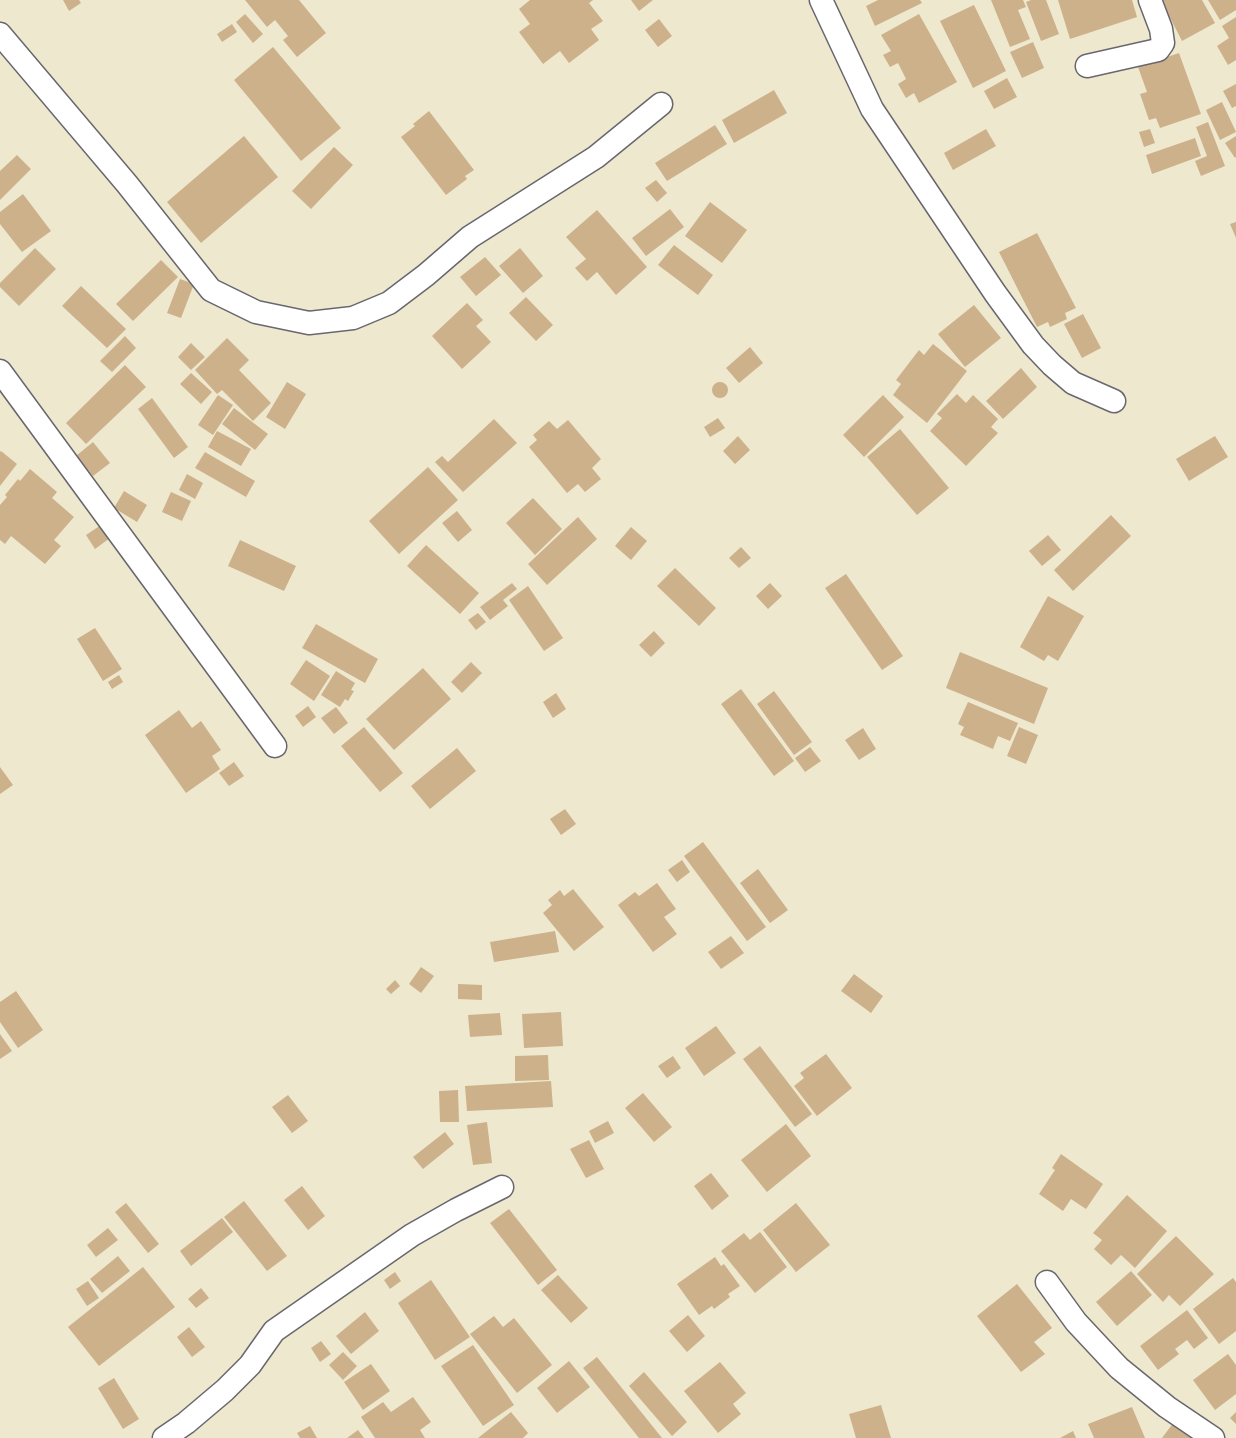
<!DOCTYPE html>
<style>
body{margin:0}
canvas{display:block;background:#eee8ce}
</style>
<canvas width="1236" height="1438"></canvas>
<script>
const ctx = document.querySelector('canvas').getContext('2d');
ctx.lineJoin = 'round';
function paint(path, color) { ctx.fillStyle = color; ctx.fill(path, 'evenodd'); }
const toPath = rows => new Path2D(rows.map(r => 'M' + r).join(''));
function trace(path, color, width, dash) { ctx.strokeStyle = color; ctx.lineWidth = width; ctx.lineCap = dash ? 'butt' : 'round'; ctx.setLineDash(dash || []); ctx.stroke(path); }
const building = toPath([
 [63,0,79,0,81,3,69,11],
 [245,0,299,0,326,33,297,57,283,40,288,36,275,20,267,27],
 [530,0,593,0,589,3,603,21,591,29,599,40,569,63,560,51,543,64,519,32,530,24,519,9],
 [631,0,653,0,639,11],
 [878,0,920,0,922,3,875,26,866,6],
 [991,0,1023,0,1026,7,1018,10,1030,39,1010,47],
 [1031,0,1046,0,1059,34,1041,41,1026,2],
 [1058,0,1132,0,1137,17,1070,39],
 [1161,0,1202,0,1215,23,1182,41],
 [1208,0,1236,0,1236,10,1220,20],
 [974,5,1006,71,973,88,940,21],
 [245,14,263,34,253,43,236,22],
 [919,14,957,82,919,103,914,93,906,98,898,84,906,79,898,63,890,67,883,55,891,51,881,35],
 [1236,17,1236,60,1228,65,1217,46,1229,38,1222,26],
 [659,19,672,36,658,47,645,30],
 [232,24,237,32,222,42,217,34],
 [1033,42,1044,68,1022,78,1010,52],
 [273,47,341,128,301,161,234,80],
 [1179,53,1201,114,1160,128,1156,118,1149,120,1140,94,1147,92,1138,67],
 [1007,78,1017,97,994,109,984,91],
 [1236,84,1236,106,1232,108,1223,91],
 [774,90,787,113,734,143,722,120],
 [1222,102,1236,132,1220,140,1206,110],
 [429,111,474,170,465,176,467,179,446,195,401,137,415,126,413,124],
 [1208,122,1225,166,1201,176,1195,161,1207,156,1196,127],
 [715,125,727,144,667,181,655,163],
 [986,129,996,146,953,170,944,153],
 [1150,129,1155,143,1144,147,1139,132],
 [244,136,278,177,201,243,167,202],
 [1236,136,1236,157,1235,158,1225,143],
 [1195,138,1201,156,1152,174,1146,155],
 [334,147,353,165,311,209,292,191],
 [17,155,31,169,0,200,0,171],
 [656,180,667,193,657,202,645,188],
 [23,194,51,231,22,252,0,224,0,212],
 [710,202,747,230,722,263,685,236],
 [670,209,684,227,646,256,632,238],
 [597,210,647,267,616,295,597,272,587,281,575,268,586,259,566,237],
 [1236,222,1236,238,1230,224],
 [1037,233,1076,308,1065,313,1067,319,1050,327,1048,322,1037,327,999,252],
 [674,245,713,275,698,295,658,265],
 [35,248,56,269,19,306,0,287,0,283],
 [520,248,543,276,523,293,499,266],
 [485,257,501,275,476,296,460,277],
 [161,260,178,277,133,321,116,304],
 [180,279,194,284,181,318,167,313],
 [81,286,126,329,107,348,62,306],
 [526,297,553,325,536,341,509,313],
 [467,303,483,320,476,326,491,342,462,369,432,336],
 [974,305,1001,338,965,367,938,334],
 [1083,314,1101,348,1082,358,1064,324],
 [125,336,136,348,112,372,100,361],
 [227,338,249,360,239,370,271,403,253,421,222,390,217,394,195,370],
 [191,343,205,357,191,370,178,357],
 [933,344,967,371,927,423,893,395,901,384,896,380,919,350,924,355],
 [750,347,763,363,739,383,726,368],
 [125,365,146,387,86,444,66,423],
 [1021,368,1037,387,1003,419,986,401],
 [191,373,212,392,201,404,180,384],
 [287,382,306,394,285,429,266,417],
 '712 390a8 8 0 1 1 16 0a8 8 0 1 1-16 0Z',
 [957,394,966,403,973,395,998,419,991,427,998,433,966,466,930,431,942,418,937,414],
 [218,395,233,405,213,435,198,425],
 [883,395,904,417,864,457,843,435],
 [152,398,188,447,174,458,138,409],
 [234,408,268,434,255,450,222,424],
 [718,418,725,428,710,437,704,427],
 [494,419,517,443,463,492,435,462,442,456,448,462],
 [568,420,601,459,592,468,601,479,585,492,578,484,567,493,529,447,537,440,533,435,549,421,557,429],
 [900,429,949,488,917,515,867,457],
 [217,431,251,449,241,466,208,447],
 [738,436,750,450,735,464,723,451],
 [1215,436,1228,457,1189,481,1176,459],
 [93,442,110,463,93,476,76,456],
 [1,451,17,464,0,486,0,452],
 [205,452,255,481,246,497,195,468],
 [428,467,458,500,399,554,369,521],
 [30,469,57,492,52,498,74,517,54,540,61,546,45,564,11,536,5,544,0,540,0,505,7,497,5,495,18,479,20,481],
 [187,474,203,483,195,499,179,490],
 [124,491,147,505,137,522,114,508],
 [171,492,191,501,182,521,162,512],
 [533,498,562,529,535,555,506,523],
 [457,511,472,530,458,542,442,523],
 [1111,515,1131,536,1073,591,1054,570],
 [578,517,597,539,547,585,528,564],
 [101,525,110,538,95,549,86,535],
 [631,527,647,541,631,560,615,546],
 [1048,535,1061,550,1042,566,1029,551],
 [240,540,296,566,284,591,228,566],
 [426,545,479,593,460,614,407,566],
 [741,547,751,558,739,568,729,558],
 [675,568,716,608,699,626,657,586],
 [846,574,903,656,882,670,825,588],
 [512,583,517,589,503,600,508,606,490,620,480,607],
 [770,583,782,596,768,609,756,596],
 [528,586,563,638,544,651,509,600],
 [1048,596,1084,616,1058,661,1048,655,1044,661,1020,647],
 [478,613,486,622,476,630,468,620],
 [316,624,378,659,365,683,302,648],
 [95,628,122,669,103,681,77,639],
 [654,631,665,643,651,657,639,645],
 [960,652,1048,688,1034,724,946,688],
 [306,660,330,676,314,701,290,684],
 [471,662,482,673,462,693,451,682],
 [423,668,451,699,394,750,366,719],
 [336,671,355,683,351,690,354,691,348,701,345,699,340,707,321,695],
 [119,675,123,682,112,689,108,682],
 [741,689,794,761,774,776,721,704],
 [774,691,812,742,794,755,757,704],
 [556,693,566,709,553,718,543,702],
 [968,702,1018,723,1010,741,998,736,993,749,960,735,964,727,958,724],
 [308,706,316,717,303,727,295,716],
 [336,707,348,723,334,734,321,718],
 [179,710,192,728,201,721,221,750,212,756,220,769,186,793,145,735],
 [364,727,403,773,380,792,341,746],
 [1019,727,1038,735,1026,764,1007,756],
 [863,728,876,749,859,760,845,740],
 [810,747,821,761,805,772,795,758],
 [457,748,476,771,430,809,411,786],
 [234,762,244,776,229,786,219,773],
 [0,767,13,785,0,794],
 [565,809,576,824,561,835,550,819],
 [703,842,766,927,747,941,684,856],
 [682,860,690,872,677,882,668,870],
 [758,869,788,910,770,923,740,883],
 [657,883,676,909,664,917,677,934,653,952,618,905,635,892,639,896],
 [573,889,604,927,574,951,543,913,552,905,548,900,560,890,564,896],
 [555,931,559,952,494,962,490,942],
 [731,936,744,953,721,969,708,952],
 [421,967,434,976,421,993,409,984],
 [854,974,883,996,871,1013,841,991],
 [395,980,400,986,391,994,386,989],
 [458,984,482,985,482,1000,458,999],
 [16,991,43,1030,18,1048,0,1022,0,1002],
 [561,1012,563,1046,524,1048,522,1014],
 [500,1013,502,1035,470,1037,468,1015],
 [716,1026,736,1053,704,1076,685,1048],
 [0,1034,12,1051,0,1059],
 [760,1046,812,1114,795,1127,743,1059],
 [826,1054,852,1088,817,1116,794,1086,804,1078,800,1073],
 [548,1055,549,1080,515,1081,515,1056],
 [673,1056,681,1068,667,1078,658,1066],
 [551,1081,553,1107,467,1111,465,1086],
 [458,1090,459,1122,440,1122,439,1091],
 [643,1093,672,1127,654,1142,625,1108],
 [288,1095,308,1121,292,1133,272,1107],
 [608,1121,614,1133,595,1143,589,1131],
 [487,1122,492,1163,473,1165,467,1125],
 [786,1124,811,1156,767,1192,741,1160],
 [445,1132,454,1144,423,1169,413,1157],
 [589,1140,604,1169,586,1178,570,1149],
 [1061,1154,1103,1184,1086,1209,1071,1199,1063,1211,1039,1194,1055,1170,1052,1168],
 [711,1173,729,1196,712,1210,694,1186],
 [302,1186,325,1216,308,1230,284,1200],
 [1127,1195,1167,1231,1135,1268,1121,1255,1111,1265,1094,1249,1102,1240,1093,1233],
 [244,1201,287,1256,267,1271,224,1217],
 [126,1203,159,1244,148,1253,115,1212],
 [796,1203,830,1245,796,1272,763,1230],
 [509,1209,557,1270,538,1285,490,1223],
 [222,1218,233,1232,191,1266,180,1251],
 [108,1228,118,1240,96,1257,87,1245],
 [760,1232,787,1267,755,1293,721,1251,744,1233,750,1240],
 [1176,1236,1214,1274,1180,1306,1169,1295,1163,1302,1137,1274],
 [118,1256,130,1271,102,1293,90,1279],
 [715,1257,721,1266,724,1264,740,1286,728,1294,730,1297,714,1309,712,1306,699,1315,677,1284],
 [143,1267,175,1307,99,1366,68,1327],
 [1131,1271,1152,1295,1117,1326,1096,1302],
 [395,1272,401,1281,390,1289,384,1280],
 [558,1275,588,1308,571,1323,541,1290],
 [1233,1278,1236,1282,1236,1331,1219,1344,1193,1309],
 [431,1280,470,1337,435,1360,398,1303],
 [88,1281,99,1298,87,1306,76,1289],
 [1017,1284,1052,1328,1034,1342,1045,1354,1021,1372,977,1316],
 [201,1288,209,1298,196,1308,188,1299],
 [1187,1310,1208,1338,1194,1349,1187,1340,1175,1349,1179,1354,1158,1370,1140,1346],
 [365,1312,379,1331,351,1354,336,1336],
 [688,1315,705,1336,687,1352,669,1331],
 [494,1316,503,1327,514,1318,552,1365,517,1393,470,1334],
 [189,1327,205,1347,192,1357,177,1337],
 [321,1341,331,1354,320,1362,311,1348],
 [473,1345,514,1405,483,1426,441,1366],
 [343,1352,357,1366,343,1380,329,1365],
 [1228,1354,1236,1365,1236,1394,1215,1410,1193,1380],
 [597,1357,662,1438,639,1438,583,1368],
 [569,1361,590,1387,557,1413,537,1388],
 [720,1362,746,1393,733,1404,741,1414,718,1433,684,1391],
 [371,1364,390,1391,363,1410,344,1382],
 [644,1372,687,1422,672,1436,629,1386],
 [114,1378,139,1419,123,1429,98,1388],
 [413,1397,431,1422,420,1430,425,1438,375,1438,361,1417,383,1402,391,1412],
 [881,1405,891,1438,856,1438,849,1414],
 [1132,1407,1145,1438,1094,1438,1088,1424],
 [511,1412,528,1433,523,1438,478,1438],
 [1236,1412,1236,1424,1230,1418],
 [1174,1422,1193,1436,1191,1438,1162,1438],
 [310,1426,317,1438,300,1438,297,1433],
 [358,1430,364,1438,347,1438],
 [1073,1431,1076,1438,1060,1438]
]);
const street = toPath([
 [821,0,872,109,995,293,1033,345,1052,365,1073,383,1114,401],
 [0,34,127,184,211,290,256,312,309,323,353,318,389,303,426,275,470,237,596,157,661,104],
 [1087,66,1158,50,1163,43,1161,29,1150,0],
 [0,371,275,746],
 [1047,1282,1076,1322,1119,1368,1167,1407,1213,1438],
 [164,1438,186,1423,225,1390,250,1365,274,1331,412,1235,456,1210,502,1187]
]);
paint(building, '#cdb18b');
trace(street, '#69676e', 25);
trace(street, '#fff', 22);
</script>
